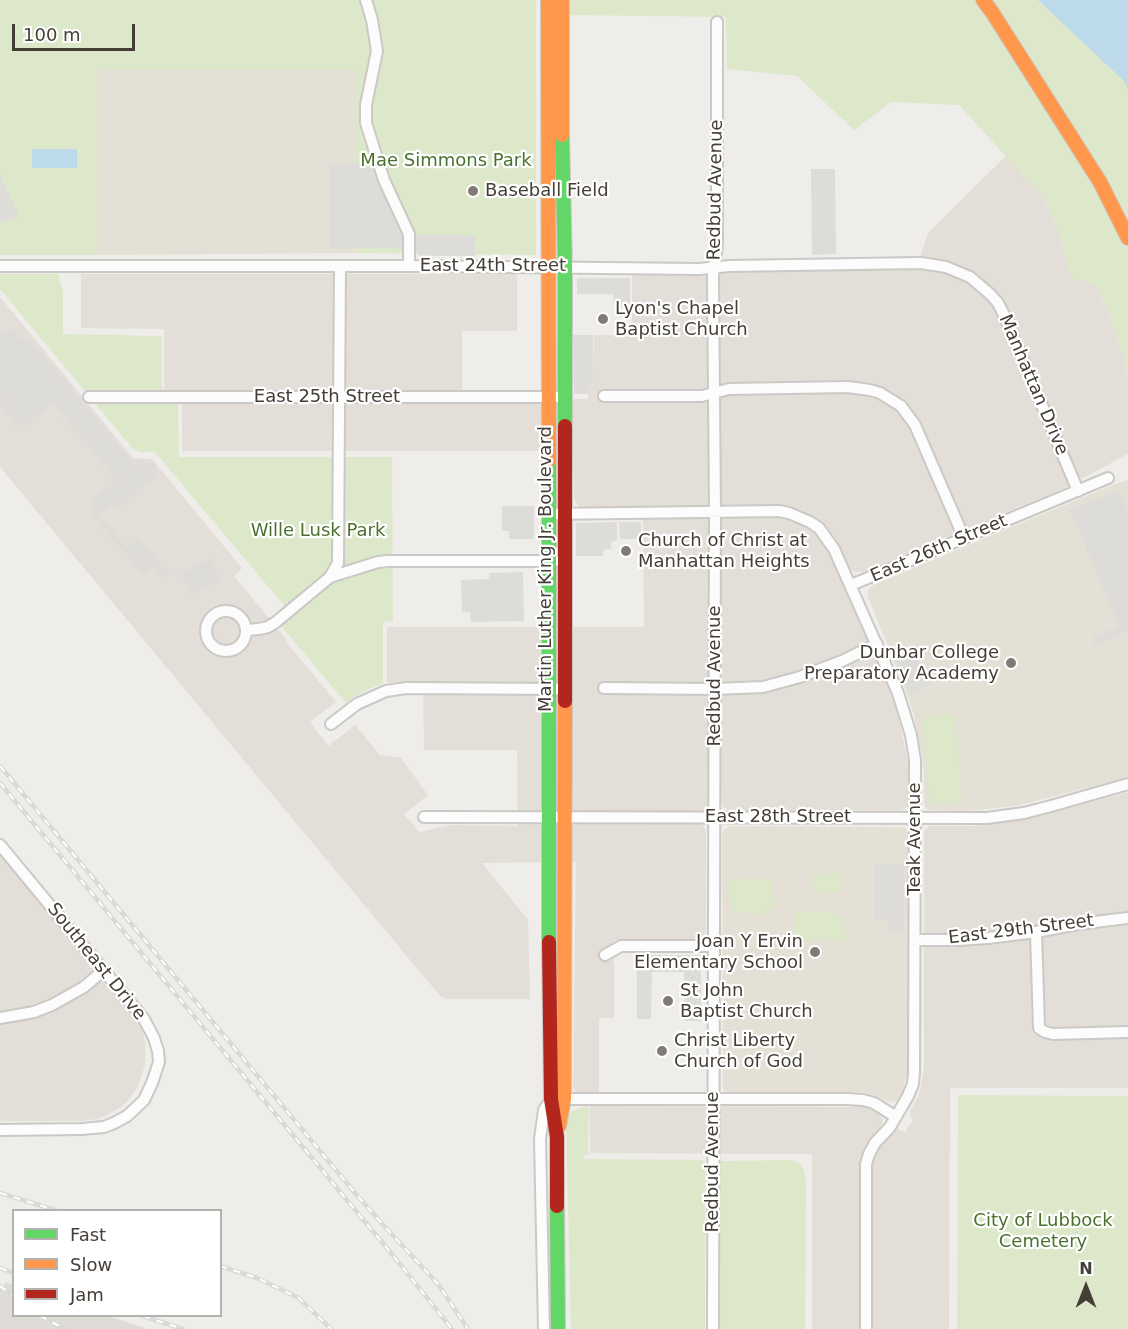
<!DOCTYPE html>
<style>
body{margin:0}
#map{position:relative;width:1128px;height:1329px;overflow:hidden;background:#efede9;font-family:"DejaVu Sans",sans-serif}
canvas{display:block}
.legend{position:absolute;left:12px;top:1209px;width:210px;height:108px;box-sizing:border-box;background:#fff;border:2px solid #b4b2af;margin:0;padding:8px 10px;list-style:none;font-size:18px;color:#443e36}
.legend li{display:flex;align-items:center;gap:12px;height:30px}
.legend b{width:30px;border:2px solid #b4b2af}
.north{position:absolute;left:1056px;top:1257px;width:60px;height:60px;-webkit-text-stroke:4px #fff;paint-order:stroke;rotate:0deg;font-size:16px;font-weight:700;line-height:24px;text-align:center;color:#443e36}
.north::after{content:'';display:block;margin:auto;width:21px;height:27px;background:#443e36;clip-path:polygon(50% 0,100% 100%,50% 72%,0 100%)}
.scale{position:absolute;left:12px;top:24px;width:123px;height:27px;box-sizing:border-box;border:3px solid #443e36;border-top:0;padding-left:8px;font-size:18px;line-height:21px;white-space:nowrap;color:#443e36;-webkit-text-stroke:4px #fff;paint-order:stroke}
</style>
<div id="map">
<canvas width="1128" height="1329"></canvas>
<ul class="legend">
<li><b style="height:8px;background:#63d668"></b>Fast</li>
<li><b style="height:8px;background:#ff974d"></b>Slow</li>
<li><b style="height:8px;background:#b3261e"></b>Jam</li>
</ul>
<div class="north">N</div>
<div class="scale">100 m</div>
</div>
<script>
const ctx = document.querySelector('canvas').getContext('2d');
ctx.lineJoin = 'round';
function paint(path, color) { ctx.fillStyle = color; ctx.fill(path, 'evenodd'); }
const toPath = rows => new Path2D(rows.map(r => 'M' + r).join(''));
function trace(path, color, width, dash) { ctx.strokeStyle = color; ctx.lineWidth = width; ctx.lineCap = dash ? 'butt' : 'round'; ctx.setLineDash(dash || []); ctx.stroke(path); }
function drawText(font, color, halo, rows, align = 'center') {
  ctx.font = font + ' "DejaVu Sans",sans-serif'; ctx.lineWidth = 4.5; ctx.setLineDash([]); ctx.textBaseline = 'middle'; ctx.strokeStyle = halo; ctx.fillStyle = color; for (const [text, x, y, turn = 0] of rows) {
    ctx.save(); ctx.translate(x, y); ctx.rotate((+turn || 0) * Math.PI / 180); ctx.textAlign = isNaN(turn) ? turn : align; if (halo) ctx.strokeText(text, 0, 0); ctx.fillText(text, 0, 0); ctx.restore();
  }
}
const residential = toPath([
 [1006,156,1043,197,1058,229,1071,276,1095,285,1108,311,1124,358,1128,383,1128,454,1062,489,866,571,856,572,852,570,842,574,888,685,898,713,907,758,909,782,908,806,901,810,732,811,723,807,722,801,710,801,705,809,698,811,698,823,704,826,706,832,706,933,702,938,697,940,614,940,614,1018,599,1018,599,1106,862,1107,870,1109,878,1113,883,1120,881,1127,890,1135,898,1129,905,1132,913,1120,911,1118,910,1111,919,1095,923,1076,924,1066,924,834,925,830,929,826,975,826,1015,821,1036,817,1128,792,1128,1088,950,1088,949,1329,812,1329,812,1154,590,1153,590,1094,578,1094,574,1090,573,1087,576,862,482,863,528,920,530,999,446,999,440,996,0,467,0,297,133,458,152,459,242,568,234,576,286,639,287,643,336,702,310,722,328,746,355,725,380,755,401,758,428,795,404,814,419,832,451,825,518,826,517,750,424,750,423,682,387,682,387,627,644,627,643,507,582,507,578,506,574,498,573,451,182,451,182,390,164,390,164,329,81,328,81,274,517,274,517,331,462,331,462,402,573,402,574,399,588,399,588,392,594,382,594,335,632,335,632,275,703,275,730,270,921,269,921,254,928,233],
 [0,854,128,1008,137,1020,143,1032,145,1044,145,1065,138,1086,131,1097,121,1107,107,1115,97,1119,82,1121,0,1121]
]);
const industrial = toPath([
 [6,1282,13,1285,14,1316,108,1316,145,1328,145,1329,0,1329,0,1289,1,1289]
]);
const education = toPath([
 [97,70,356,70,355,253,98,255],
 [1128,480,1128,777,1016,806,967,811,929,810,926,808,924,803,924,778,922,753,914,715,904,686,868,597,868,590,873,585,1115,484],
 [730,826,901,827,906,828,908,836,908,1068,903,1092,898,1101,889,1102,875,1095,861,1092,727,1092,723,1090,722,835,723,831]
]);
const green = toPath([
 [0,0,536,0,536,255,355,253,355,70,98,70,98,255,0,255],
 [569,0,1128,0,1128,383,1124,358,1108,311,1095,285,1071,277,1058,229,1043,197,959,105,891,102,854,130,797,76,727,69,726,17,569,15],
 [0,274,58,274,63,292,63,334,162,336,162,403,178,403,179,457,392,457,393,621,383,622,383,683,358,694,346,703,281,626,293,616,159,457,155,452,140,452,133,449,0,289],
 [955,714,962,803,930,805,923,717],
 [831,871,837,872,841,877,840,890,837,893,813,893,812,876,824,874],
 [730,879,771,879,771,896,777,904,761,916,752,912,731,912],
 [795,912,832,912,844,918,845,941,823,941,822,938,817,938,817,941,795,941],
 [958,1095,1128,1096,1128,1329,957,1329],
 [587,1106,589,1108,588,1155,584,1155,584,1159,702,1160,705,1163,705,1329,571,1329,566,1121,572,1111],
 [792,1160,801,1164,804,1170,806,1184,805,1329,719,1329,719,1161]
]);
const parking = toPath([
 [329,163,373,163,405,237,405,248,329,248],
 [811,169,835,169,836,254,812,255],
 [0,174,19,216,0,224],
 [414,235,475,235,475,256,420,256,417,252,414,252],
 [577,278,630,278,630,307,614,307,613,294,577,294],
 [16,330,17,338,22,337,23,341,28,337,134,464,116,479,53,403,25,426,21,420,16,425,0,406,0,402,3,399,2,397,0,398,0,332],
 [573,335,593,335,594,381,587,394,574,394],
 [141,459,146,465,151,460,156,467,154,469,158,474,116,509,111,504,99,515,126,547,138,538,169,574,163,579,153,567,143,575,89,511,94,507,90,502],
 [1119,490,1128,511,1128,631,1095,645,1092,638,1119,626,1070,510],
 [502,506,534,506,534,539,509,539,509,531,502,531],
 [617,522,617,541,611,542,611,549,603,550,603,556,576,556,576,523],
 [619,522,641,522,641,539,620,539],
 [211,559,220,579,191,593,181,573],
 [523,572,524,621,471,622,470,612,462,612,461,580,489,579,489,573],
 [914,649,929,685,909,694,894,657],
 [875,864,904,864,904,932,888,931,888,919,874,919],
 [637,955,701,955,701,1021,684,1021,684,972,652,972,651,1019,637,1019]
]);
const water = toPath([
 [1038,0,1128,0,1128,89,1124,81],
 [32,149,77,149,77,168,32,168]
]);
const street = toPath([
 [366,0,372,20,377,51,366,105,366,123,384,180,409,234,409,266],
 [0,266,409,266,699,269,729,266,921,263,946,267,970,277,990,294,998,303,1004,315,1078,491],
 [604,396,702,396,729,389,848,387,870,390,880,393,901,406,915,425,964,538],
 [89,397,564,397],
 [549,514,779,511,789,513,810,522,819,528,834,549,898,693,911,735,915,760,914,1072,913,1084,908,1096,890,1127,875,1143,869,1154,866,1164,866,1329],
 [330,577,378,562,388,561,555,561],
 [851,585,1108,478],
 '206 631a20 20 0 1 1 40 0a20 20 0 1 1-40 0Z',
 [246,630,259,629,268,627,276,622,330,577,338,563,340,266],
 [604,688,715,689,763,687,800,677,842,661,877,644],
 [331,724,357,704,386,691,406,688,564,689],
 [424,817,987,818,1024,813,1051,806,1128,784],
 [0,845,144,1019,154,1038,158,1051,159,1062,152,1083,144,1100,127,1116,114,1123,104,1127,82,1129,0,1130],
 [1036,932,1039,1028,1045,1032,1053,1034,1128,1032],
 [915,940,957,940,988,938,1036,932,1078,924,1128,918],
 [605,955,621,946,713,946],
 [0,1018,34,1012,52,1005,84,987,104,970],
 [544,1329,540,1139,544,1110,551,1099,847,1099,863,1100,874,1103,896,1117],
 [713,1329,715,512,713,276,717,244,717,22]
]);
const fast = toPath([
 [562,135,565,267,565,426],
 [549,460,549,942],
 [557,1206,558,1329]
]);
const slow = toPath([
 [548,0,549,460],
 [562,0,562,135],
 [983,0,992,12,1100,182,1128,238],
 [559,1126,564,1099,565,701]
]);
const jam = toPath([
 [565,426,565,701],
 [549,942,551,1099,557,1137,557,1206]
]);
const rail = toPath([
 [0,766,355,1193,385,1227,438,1284,468,1329],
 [0,783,391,1253,452,1329],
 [0,1193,55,1210],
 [220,1266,257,1278,299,1298,331,1329],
 [0,1268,14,1273],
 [0,1286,14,1296],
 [40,1316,65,1329],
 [143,1316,183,1329]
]);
const markers = [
 [473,191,6,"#807b75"],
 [603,319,6,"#807b75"],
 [626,551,6,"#807b75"],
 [1011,663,6,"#807b75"],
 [815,952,6,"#807b75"],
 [668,1001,6,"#807b75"],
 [662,1051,6,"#807b75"]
];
const parkNames = [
 ["Mae Simmons Park",446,161],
 ["Wille Lusk Park",318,531],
 ["City of Lubbock",1043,1221],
 ["Cemetery",1043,1242]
];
const streetNames = [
 ["Redbud Avenue",716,190,-89],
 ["East 24th Street",493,266],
 ["Manhattan Drive",1033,385,67],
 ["East 25th Street",327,397],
 ["East 26th Street",939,549,-23],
 ["Martin Luther King Jr. Boulevard",546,569,-90],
 ["Redbud Avenue",715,676,-90],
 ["East 28th Street",778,817],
 ["Teak Avenue",915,839,-90],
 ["East 29th Street",1021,930,-7],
 ["Southeast Drive",96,962,51],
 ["Redbud Avenue",713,1162,-90]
];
const poiNames = [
 ["Baseball Field",485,191],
 ["Lyon's Chapel",615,309],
 ["Baptist Church",615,330],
 ["Church of Christ at",638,541],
 ["Manhattan Heights",638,562],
 ["Dunbar College",999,653,"right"],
 ["Preparatory Academy",999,674,"right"],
 ["Joan Y Ervin",803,942,"right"],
 ["Elementary School",803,963,"right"],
 ["St John",680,991],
 ["Baptist Church",680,1012],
 ["Christ Liberty",674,1041],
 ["Church of God",674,1062]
];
paint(residential, '#e3ded7');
paint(industrial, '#dfdcd7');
paint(education, '#e5e0d5');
paint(green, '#dde8cb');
paint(parking, '#dedcd9');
paint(water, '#bddaea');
trace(street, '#cbc9c5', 14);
trace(fast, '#cec9c0', 16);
trace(slow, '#cec9c0', 16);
trace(jam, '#cec9c0', 16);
trace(street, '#fdfcfc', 10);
trace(fast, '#63d668', 14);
trace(slow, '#ff974d', 14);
trace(jam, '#b3261e', 14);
trace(rail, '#d9d9d8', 4.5);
trace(rail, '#fff', 2, [7]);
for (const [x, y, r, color] of markers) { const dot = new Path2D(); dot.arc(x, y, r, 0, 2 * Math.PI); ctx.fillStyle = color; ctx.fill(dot); trace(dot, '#fff', 2); }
drawText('18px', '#4b712e', '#fff', parkNames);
drawText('18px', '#443e36', '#fff', streetNames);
drawText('18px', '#443e36', '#fff', poiNames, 'left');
</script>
